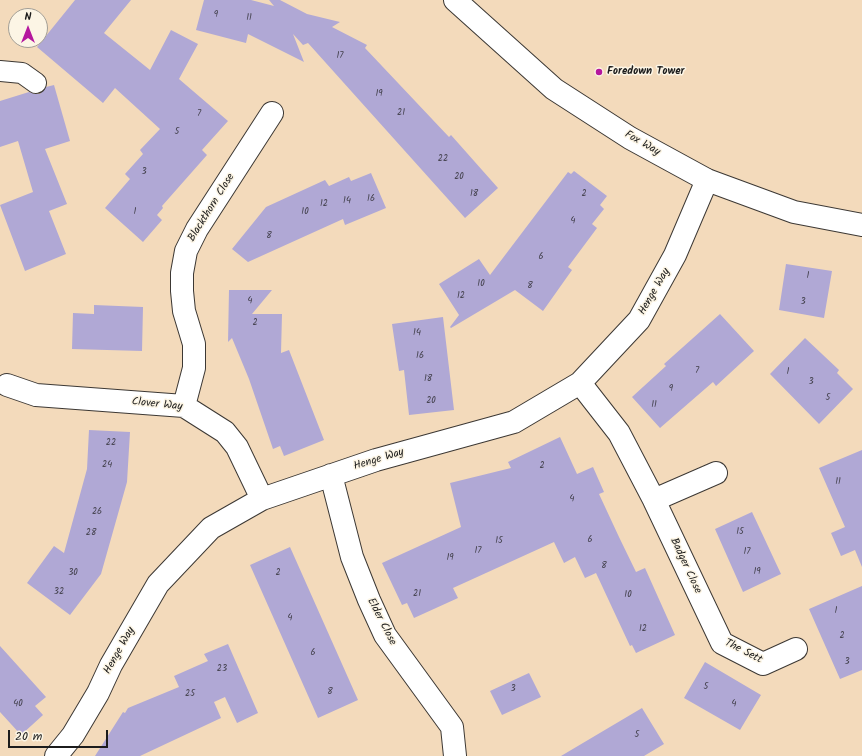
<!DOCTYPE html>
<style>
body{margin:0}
#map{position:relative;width:862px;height:756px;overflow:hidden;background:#f3dabb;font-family:Kalam,sans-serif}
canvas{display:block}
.north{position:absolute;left:8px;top:8px;width:40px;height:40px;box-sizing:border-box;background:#fcf5e5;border:1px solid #a29e95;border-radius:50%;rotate:0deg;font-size:11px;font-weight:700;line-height:16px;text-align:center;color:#1c1c1c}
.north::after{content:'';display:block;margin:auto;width:14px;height:18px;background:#b5179e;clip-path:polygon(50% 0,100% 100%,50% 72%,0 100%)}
.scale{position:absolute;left:8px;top:730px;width:100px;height:18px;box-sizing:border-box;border:2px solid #1c1c1c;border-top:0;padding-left:5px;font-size:12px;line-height:14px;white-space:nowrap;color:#1c1c1c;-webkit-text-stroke:3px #fcf5e5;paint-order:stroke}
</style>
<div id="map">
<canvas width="862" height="756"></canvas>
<div class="north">N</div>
<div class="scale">20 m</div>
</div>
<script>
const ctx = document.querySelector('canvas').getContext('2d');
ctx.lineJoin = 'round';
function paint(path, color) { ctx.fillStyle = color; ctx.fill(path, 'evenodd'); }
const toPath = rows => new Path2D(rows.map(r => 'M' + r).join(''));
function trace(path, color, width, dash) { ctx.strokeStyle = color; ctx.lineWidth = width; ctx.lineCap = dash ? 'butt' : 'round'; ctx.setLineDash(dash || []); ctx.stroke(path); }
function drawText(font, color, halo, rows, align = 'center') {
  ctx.font = font + ' Kalam,sans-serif'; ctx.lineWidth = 3; ctx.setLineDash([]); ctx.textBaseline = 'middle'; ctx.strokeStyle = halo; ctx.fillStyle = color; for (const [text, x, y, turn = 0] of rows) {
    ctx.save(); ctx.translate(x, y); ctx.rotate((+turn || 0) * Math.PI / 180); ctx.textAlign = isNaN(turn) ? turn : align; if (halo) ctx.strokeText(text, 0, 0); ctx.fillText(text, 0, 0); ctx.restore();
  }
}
const building = toPath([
 [75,0,131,0,104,33,150,70,171,30,198,44,179,79,228,121,202,150,207,155,162,206,163,208,157,215,162,220,143,242,105,208,130,179,125,174,143,154,140,150,160,129,115,88,103,103,37,47],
 [204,0,251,0,274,6,269,0,280,0,307,14,340,22,332,27,367,45,365,48,449,137,451,135,498,188,465,218,308,43,303,45,293,34,304,62,248,34,246,43,196,30],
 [54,85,70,141,45,149,67,204,49,211,66,254,25,271,0,205,33,192,18,141,0,147,0,101,29,92,35,94,40,94,46,87],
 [574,171,607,196,600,205,604,209,592,224,597,228,568,267,572,270,543,311,515,290,451,328,450,327,459,315,439,284,479,259,490,275,568,172,571,174],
 [371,173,386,208,345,225,343,219,248,262,232,249,266,207,325,180,329,186,349,177,351,181],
 [786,264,832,271,824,318,779,310],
 [229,290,272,290,252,314,282,314,281,353,289,350,324,440,284,456,280,446,273,449,249,379,232,338,228,342],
 [94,305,143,307,142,351,72,349,73,313,94,314],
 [720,314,754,351,716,386,713,382,660,428,632,397,666,366,664,364],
 [443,317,454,410,409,415,404,370,399,371,392,324],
 [805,338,839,370,837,373,853,389,819,424,770,374],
 [89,430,130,432,127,482,101,574,70,615,27,583,54,546,64,553,87,469],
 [560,437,577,474,593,467,604,492,599,494,619,537,636,572,645,568,675,635,636,653,632,645,630,646,596,573,585,578,575,557,564,563,554,542,453,588,458,598,414,618,407,603,402,605,382,563,461,527,450,483,511,468,508,462],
 [862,450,862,567,855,550,841,556,831,533,845,527,819,468],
 [752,512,781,574,743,592,715,529],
 [290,547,358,700,318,718,250,565],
 [862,586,862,670,840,679,809,609],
 [228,644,258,713,237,723,225,697,214,702,221,718,140,756,95,756,123,712,125,713,128,708,179,687,174,676,208,661,204,654],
 [0,646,46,697,35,706,43,715,21,735,0,712],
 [705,662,761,695,740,730,684,698],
 [529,673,541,697,502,715,490,691],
 [642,708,664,744,644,756,561,756]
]);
const lane = toPath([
 [0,71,22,73,36,83]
]);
const street = toPath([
 [580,383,619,433,654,500,722,643,763,664,796,649],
 [7,385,36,395,184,406,225,432,237,447,262,499],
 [184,406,194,368,194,344,184,311,182,291,182,273,186,251,197,229,272,113],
 [331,475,352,557,369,600,385,635,452,727,455,756],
 [654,500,716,473],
 [56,756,73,735,98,693,111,665,158,584,211,528,262,499,376,460,514,422,580,383,639,320,675,255,707,180]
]);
const secondary = toPath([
 [455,0,554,89,630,138,707,180,794,212,862,225]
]);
const markers = [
 [599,72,4,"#b5179e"]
];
const numberNames = [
 ["9",216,15],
 ["11",249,18],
 ["17",340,56],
 ["19",379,94],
 ["21",401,113],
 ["7",199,114],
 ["5",177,132],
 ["22",443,159],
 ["3",144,172],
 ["20",459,177],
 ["18",474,194],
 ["2",584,194],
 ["16",371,199],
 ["14",347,201],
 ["12",324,204],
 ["1",135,212],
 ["10",305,212],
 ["4",573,221],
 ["8",269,236],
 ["6",541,257],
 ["1",808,276],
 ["10",481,284],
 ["8",530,286],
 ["12",461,296],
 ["4",250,301],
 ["3",803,302],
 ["2",255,323],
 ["14",417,333],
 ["16",420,356],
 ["7",697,371],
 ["1",788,372],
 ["18",428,379],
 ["3",811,382],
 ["9",671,389],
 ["5",828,398],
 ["20",431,401],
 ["11",654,405],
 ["22",111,443],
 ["24",107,465],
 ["2",542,466],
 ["11",838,482],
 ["4",572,499],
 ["26",97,512],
 ["15",740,532],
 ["28",91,533],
 ["6",590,540],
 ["15",499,541],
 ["17",478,551],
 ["17",747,552],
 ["19",450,558],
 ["8",604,566],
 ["19",757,572],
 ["30",73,573],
 ["2",278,573],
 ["32",59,592],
 ["21",417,594],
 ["10",628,595],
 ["1",836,611],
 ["4",290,618],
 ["12",643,629],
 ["2",842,636],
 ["6",313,653],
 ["3",847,662],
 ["23",222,669],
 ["5",706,687],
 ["3",513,689],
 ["8",330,692],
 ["25",190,694],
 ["40",18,704],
 ["4",734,704],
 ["5",637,735]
];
const poiNames = [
 ["Foredown Tower",607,72]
];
const streetNames = [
 ["Fox Way",642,144,30],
 ["Blackthorn Close",212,208,-58],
 ["Henge Way",655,292,-60],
 ["Clover Way",157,405,6],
 ["Henge Way",379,460,-17],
 ["Badger Close",685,566,65],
 ["Elder Close",381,622,63],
 ["Henge Way",120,651,-61],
 ["The Sett",743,652,27]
];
paint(building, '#b0a8d5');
trace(lane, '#3c3834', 22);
trace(street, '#3c3834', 24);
trace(secondary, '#3c3834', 24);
trace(lane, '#fff', 20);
trace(street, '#fff', 22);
trace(secondary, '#fff', 22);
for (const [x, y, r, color] of markers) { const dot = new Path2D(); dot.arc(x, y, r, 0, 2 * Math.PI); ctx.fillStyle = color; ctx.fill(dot); trace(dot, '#fcf5e5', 1.5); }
drawText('9px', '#413f4a', null, numberNames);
drawText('bold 11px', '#1c1c1c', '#fcf5e5', poiNames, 'left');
drawText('11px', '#1c1c1c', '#fcf5e5', streetNames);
</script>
